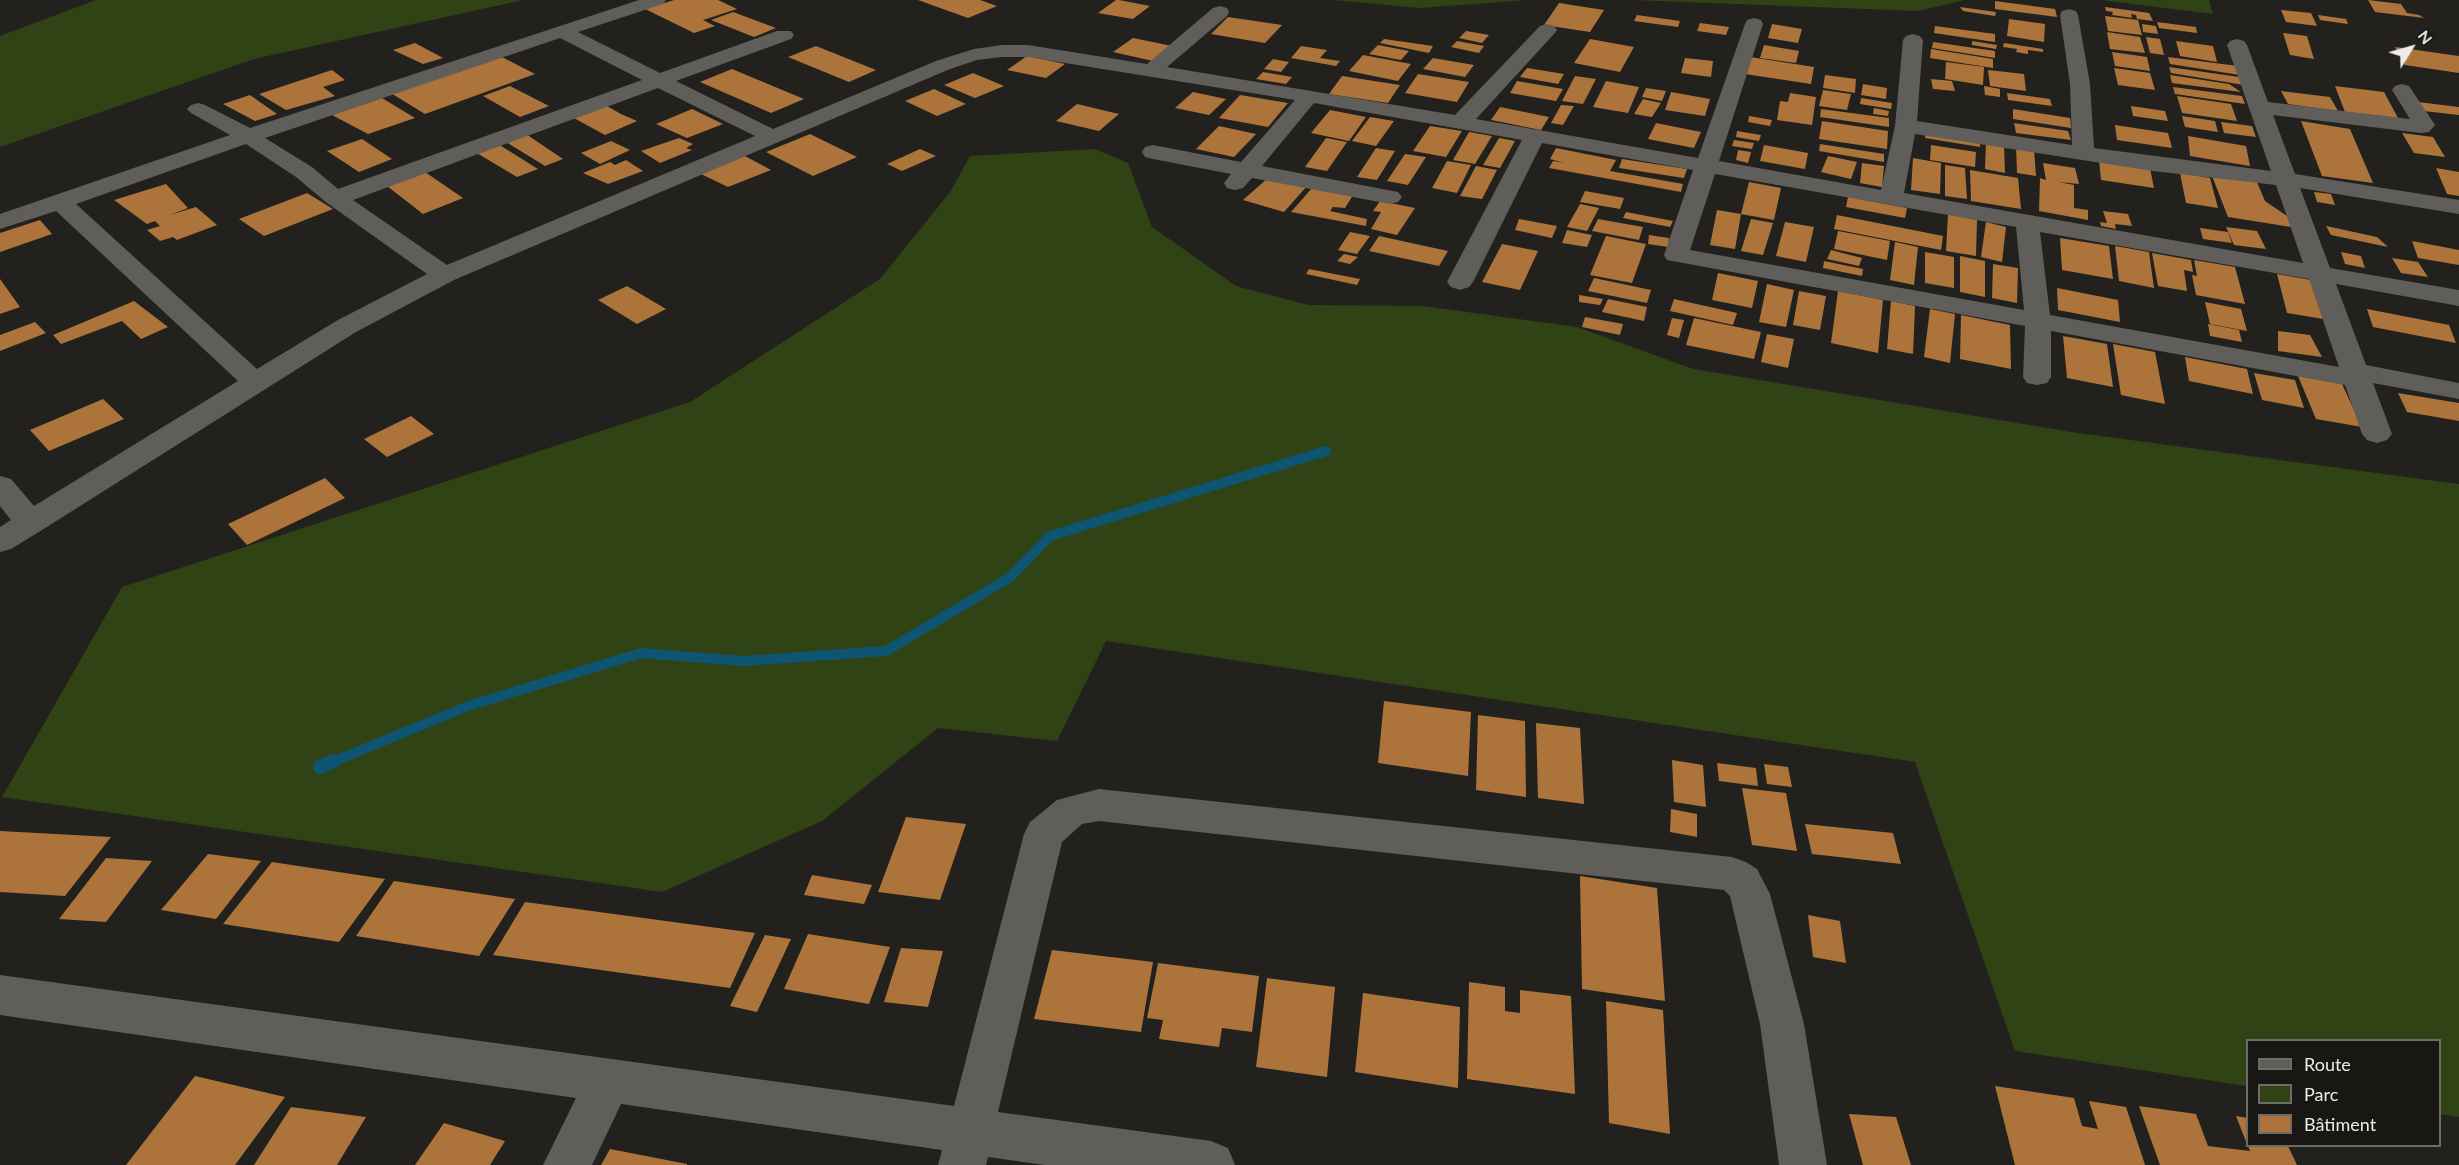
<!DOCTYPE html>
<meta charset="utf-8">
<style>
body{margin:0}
#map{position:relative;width:2459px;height:1165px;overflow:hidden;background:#22211e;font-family:Lato,sans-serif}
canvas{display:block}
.legend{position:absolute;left:2246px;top:1039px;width:195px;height:108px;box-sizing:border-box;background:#191714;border:2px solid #6e6c6a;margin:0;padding:8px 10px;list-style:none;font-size:18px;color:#edecea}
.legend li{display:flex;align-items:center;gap:12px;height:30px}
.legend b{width:30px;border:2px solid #6e6c6a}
.north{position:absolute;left:2381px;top:18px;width:60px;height:60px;-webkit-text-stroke:4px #191714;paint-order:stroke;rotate:53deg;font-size:16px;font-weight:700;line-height:24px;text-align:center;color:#edecea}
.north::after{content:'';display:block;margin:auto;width:21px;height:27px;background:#edecea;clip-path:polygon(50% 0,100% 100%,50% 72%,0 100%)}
</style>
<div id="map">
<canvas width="2459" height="1165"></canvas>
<ul class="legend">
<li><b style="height:8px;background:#605e5b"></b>Route</li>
<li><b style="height:16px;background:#304314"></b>Parc</li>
<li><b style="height:16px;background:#ac743b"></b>Bâtiment</li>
</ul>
<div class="north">N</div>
</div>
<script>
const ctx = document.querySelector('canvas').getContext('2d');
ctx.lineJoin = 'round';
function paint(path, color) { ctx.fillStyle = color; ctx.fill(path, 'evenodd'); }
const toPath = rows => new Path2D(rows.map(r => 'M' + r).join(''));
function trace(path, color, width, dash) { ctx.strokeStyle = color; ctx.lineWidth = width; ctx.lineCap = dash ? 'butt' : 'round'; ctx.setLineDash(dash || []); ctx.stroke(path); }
const green = toPath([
 [96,0,523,0,254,59,0,147,0,36],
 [1333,0,1527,0,1420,8],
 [1632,0,1965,0,1918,11],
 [2101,0,2209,0,2213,14],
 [1095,149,1128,163,1152,227,1236,286,1308,305,1423,306,1577,327,1693,369,2071,432,2459,484,2459,1117,2440,1114,2440,1040,2248,1040,2247,1086,2015,1051,1915,762,1106,641,1057,741,938,728,822,821,662,892,2,797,122,587,690,402,880,279,950,192,970,156]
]);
const streamFar1 = toPath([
 [330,763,468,706,641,653,743,661,886,651,1009,578,1050,536,1326,451]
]);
const stream = toPath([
 [320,767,334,761]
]);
const building = toPath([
 [674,0,718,0,737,9,703,20,715,26,694,33,645,9],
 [918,0,980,0,997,6,968,18],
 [1116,0,1119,0,1150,6,1133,19,1098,13],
 [2368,0,2401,4,2407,13,2419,15,2424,18,2375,12],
 [1995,1,2055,9,2057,17,1995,9],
 [1559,3,1604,10,1590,32,1544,25],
 [1960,7,1996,12,1995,16,1963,11],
 [2105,7,2149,13,2153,21,2137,19,2136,15,2131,14,2132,18,2112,15,2113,12,2106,11],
 [2281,10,2311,13,2317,26,2286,22],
 [733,12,776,28,754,37,711,20],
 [1637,15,1680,21,1678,27,1634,21],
 [2318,15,2346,19,2348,24,2320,20],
 [2105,16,2138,20,2142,35,2108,31],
 [1228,17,1282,25,1265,43,1211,34],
 [2009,19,2045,24,2044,42,2007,36],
 [2157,22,2196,27,2197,33,2159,28],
 [1700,23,1729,27,1726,35,1697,31],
 [1772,24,1802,29,1798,43,1768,38],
 [2142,24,2156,26,2158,34,2143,32],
 [1935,26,1995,34,1995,42,1934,33],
 [1466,31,1489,35,1482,43,1459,38],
 [2107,32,2140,37,2145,53,2110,49],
 [2283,33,2307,36,2314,59,2290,55],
 [2146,37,2160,39,2164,55,2150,53],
 [1133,38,1172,46,1153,61,1113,52],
 [1384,39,1433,46,1429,53,1380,43],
 [1590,39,1634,47,1620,72,1574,63],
 [1457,41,1484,46,1479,53,1451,47],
 [1972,41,1997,45,1996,49,1972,45],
 [2176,41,2213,46,2217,62,2180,56],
 [1933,42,1995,51,1995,58,1932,48],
 [415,43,443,58,423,64,393,50],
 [2004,43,2043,49,2043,52,2028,50,2028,54,2016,52,2017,49,2003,47],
 [1378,45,1409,51,1401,60,1369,54],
 [1764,45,1799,51,1796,63,1760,58],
 [816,46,876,70,849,82,788,57],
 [1301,46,1327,50,1320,58,1340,61,1336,66,1291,58],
 [2395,47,2459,56,2459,73,2405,65],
 [1931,49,1993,59,1993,68,1930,58],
 [2112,52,2147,57,2150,71,2115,66],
 [1363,55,1411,64,1398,81,1349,71],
 [500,56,535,74,425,114,389,92],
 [1027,56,1065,64,1046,78,1007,70],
 [1750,57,1814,67,1811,84,1745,74],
 [2168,57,2238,66,2240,75,2170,64],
 [1433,58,1474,65,1465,77,1423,69],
 [1685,58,1713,61,1711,77,1681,73],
 [1273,59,1289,62,1281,72,1264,69],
 [1946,62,1984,67,1983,85,1945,79],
 [2169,67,2239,77,2244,85,2171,73],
 [1527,68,1564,74,1558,84,1520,77],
 [2114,68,2150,73,2155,90,2118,85],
 [732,69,804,99,771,113,700,82],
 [332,70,345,80,323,87,335,96,286,110,259,94],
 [1988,70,2024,74,2026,91,1990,86],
 [1263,72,1292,77,1286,84,1256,79],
 [973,73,1004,86,975,98,944,85],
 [1418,74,1469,82,1457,102,1405,93],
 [1825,75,1856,79,1855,93,1823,88],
 [2170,75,2229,84,2241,92,2172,83],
 [1342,76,1400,85,1388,103,1329,94],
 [1575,76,1596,79,1583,104,1562,101],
 [1931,79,1952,81,1955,91,1933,89],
 [1517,81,1563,89,1556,101,1510,93],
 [1606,81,1639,87,1628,113,1593,107],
 [1863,84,1887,88,1886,99,1861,95],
 [510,86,549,106,520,117,483,96],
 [1984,86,2000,89,2000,97,1985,95],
 [2335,86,2384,92,2398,118,2345,112],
 [2173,87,2242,96,2245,104,2175,94],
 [1646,88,1666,91,1662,101,1642,97],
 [934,89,966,104,937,116,905,101],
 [1823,90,1851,94,1847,110,1819,106],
 [2281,91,2330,97,2338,111,2288,104],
 [1193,92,1226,99,1209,115,1175,108],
 [1671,92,1710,99,1705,116,1665,110],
 [1790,93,1816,97,1812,125,1777,120,1780,101,1788,102],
 [2007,93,2050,99,2052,106,2008,100],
 [250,95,277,114,255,121,223,104],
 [1240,95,1288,103,1268,127,1219,118],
 [2177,96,2231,104,2237,121,2182,113],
 [382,98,415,118,368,134,332,115],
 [1861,98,1892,103,1891,109,1860,104],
 [1643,99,1661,103,1652,117,1634,114],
 [2418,102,2459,107,2459,115,2424,111],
 [1077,104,1119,114,1099,131,1056,121],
 [605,105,621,114,637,121,605,135,572,117],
 [1561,105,1574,106,1563,125,1551,123],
 [2131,106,2165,111,2168,121,2133,116],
 [1500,107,1549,117,1541,130,1491,120],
 [1874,108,1889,111,1888,116,1873,114],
 [692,109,723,124,687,138,656,124],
 [1821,109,1889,118,1889,127,1820,117],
 [2013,109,2070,118,2071,128,2013,119],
 [1330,110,1366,117,1349,141,1311,133],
 [1749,116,1772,120,1770,126,1748,122],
 [2182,116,2215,121,2218,132,2185,127],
 [1370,117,1394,121,1376,146,1352,141],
 [1822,121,1888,131,1887,149,1819,139],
 [2301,121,2350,129,2373,183,2322,176],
 [2221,122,2252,126,2256,137,2224,133],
 [1656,123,1701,132,1694,148,1648,139],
 [2014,123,2068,131,2071,140,2016,133],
 [2115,125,2168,133,2172,148,2117,140],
 [1219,126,1256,134,1234,157,1196,149],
 [1430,126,1462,131,1446,157,1413,151],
 [1926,130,1980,139,1980,147,1925,138],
 [1737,131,1761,135,1759,141,1736,137],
 [1469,132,1492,136,1475,164,1453,160],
 [2402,133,2433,137,2445,157,2414,153],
 [526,134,563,159,545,166,506,142],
 [810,134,857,157,813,176,766,152],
 [2188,136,2246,146,2250,166,2190,156],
 [679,138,693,144,686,148,692,150,660,163,641,151],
 [1326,138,1347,142,1327,171,1305,167],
 [1499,138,1515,141,1500,168,1483,165],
 [362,139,392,159,359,172,327,151],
 [1734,140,1754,143,1752,149,1732,146],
 [611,141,630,150,600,164,581,153],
 [1986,141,2004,144,2005,173,1985,169],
 [498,144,538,169,517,177,475,152],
 [1820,144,1884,154,1884,162,1819,151],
 [1764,145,1808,153,1805,169,1760,161],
 [1931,145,1976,152,1975,167,1930,160],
 [2016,146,2034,149,2036,176,2017,173],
 [1376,148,1395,151,1377,180,1357,177],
 [1556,148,1616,160,1610,171,1683,184,1681,192,1549,168,1553,161,1564,163,1550,159],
 [920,149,936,156,902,171,887,164],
 [1738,150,1751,152,1748,163,1736,160],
 [1405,154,1426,157,1408,185,1387,181],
 [745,156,771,170,728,187,701,174],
 [1828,156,1857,162,1851,179,1821,172],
 [1913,158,1941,163,1940,194,1911,190],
 [1622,159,1687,169,1684,178,1619,168],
 [626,160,643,171,608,184,583,173,610,162,615,165],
 [2099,160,2150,168,2154,188,2101,180],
 [1447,161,1471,165,1457,193,1432,188],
 [1862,163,1884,166,1882,187,1860,183],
 [2043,163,2075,168,2079,184,2059,182,2074,185,2074,208,2088,210,2088,220,2039,211,2040,178,2046,180],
 [1945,165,1965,168,1967,199,1945,196],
 [1476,166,1497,170,1482,199,1460,196],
 [2436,168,2459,172,2459,196,2447,194],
 [1970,170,2018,178,2021,209,1971,201],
 [425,172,463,198,423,214,387,186],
 [2180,173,2210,178,2218,208,2186,203],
 [2212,176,2257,182,2265,201,2287,216,2291,227,2228,217],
 [1268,178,1307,186,1284,212,1243,200],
 [1749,182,1781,188,1774,220,1741,214],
 [166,184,188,208,170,215,196,207,217,225,177,240,173,237,160,241,147,230,160,226,155,221,147,224,114,200],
 [1313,187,1353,195,1345,208,1333,207,1330,211,1367,219,1366,226,1291,212],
 [1585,191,1624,198,1620,209,1580,202],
 [2314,192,2331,194,2335,205,2317,202],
 [307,193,333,209,264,236,239,219],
 [1848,197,1907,208,1905,218,1846,207],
 [1380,201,1415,208,1397,235,1371,229,1381,212,1373,211],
 [1580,204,1599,208,1587,231,1567,227],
 [1717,210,1741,214,1735,249,1710,245],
 [2103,211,2128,214,2132,226,2115,224,2116,229,2101,226,2100,222,2107,223],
 [1626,212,1673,221,1670,227,1623,218],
 [1948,214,1977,220,1976,256,1946,251],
 [1837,215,1943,236,1941,250,1834,229],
 [1519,219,1557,226,1552,238,1515,230],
 [1598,219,1643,227,1639,240,1592,231],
 [1751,219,1773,223,1763,255,1741,251],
 [40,220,52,234,0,252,0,233],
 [1785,222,1814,227,1806,262,1776,256],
 [1986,222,2006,227,2002,262,1981,257],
 [2326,226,2377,237,2388,247,2331,235],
 [2226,227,2257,231,2266,249,2234,245],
 [2200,228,2228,232,2232,243,2203,239],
 [1567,230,1592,235,1587,247,1562,243],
 [1838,231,1890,241,1887,260,1834,249],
 [1350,232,1370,236,1357,254,1338,250],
 [1649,235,1669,238,1668,247,1648,244],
 [1379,236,1448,251,1439,266,1369,251],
 [1606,236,1646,244,1632,283,1590,275],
 [2060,238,2109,246,2113,279,2062,270],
 [2412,241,2459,250,2459,265,2418,258],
 [1895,242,1918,247,1914,285,1890,280],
 [1502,244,1538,251,1520,290,1482,282],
 [2115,246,2149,252,2154,288,2119,281],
 [1831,250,1862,258,1859,266,1827,259],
 [1925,252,1954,257,1954,288,1925,283],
 [2341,252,2361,256,2365,268,2345,264],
 [2152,253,2191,260,2193,272,2184,270,2187,291,2158,286],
 [1344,254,1358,257,1350,264,1337,261],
 [1960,256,1985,261,1985,297,1960,292],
 [2392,258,2418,262,2428,277,2401,273],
 [2194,260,2235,267,2245,304,2196,295,2192,275,2197,276],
 [1824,261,1863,269,1862,276,1823,268],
 [1993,264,2018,268,2017,303,1992,298],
 [1309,269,1360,279,1357,285,1306,274],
 [1718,273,1758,281,1752,308,1712,300],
 [2277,274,2311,280,2323,319,2287,313],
 [1594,278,1651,290,1647,303,1588,291],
 [0,279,20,307,0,314],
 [1767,284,1794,290,1786,327,1759,322],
 [627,286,666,309,637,324,598,300],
 [2057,288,2118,300,2120,322,2058,310],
 [1799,291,1826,296,1820,330,1793,325],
 [1838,291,1883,300,1878,353,1831,343],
 [1579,295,1603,299,1600,305,1579,302],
 [1608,299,1647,307,1644,321,1602,312],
 [1674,299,1737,313,1733,325,1670,311],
 [134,301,168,327,141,339,122,321,61,344,53,335],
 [1891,301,1915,306,1913,354,1887,349],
 [2205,302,2241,309,2247,331,2210,324],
 [1930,309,1955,314,1950,363,1924,357],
 [2367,309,2449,325,2456,343,2373,327],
 [1961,315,2010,325,2011,369,1960,359],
 [1585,317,1623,324,1620,335,1582,327],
 [1672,318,1684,320,1679,338,1667,335],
 [1694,318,1761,332,1754,359,1686,345],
 [35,322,46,333,0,351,0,335],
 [2208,324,2239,330,2242,342,2210,336],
 [2278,331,2310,335,2322,357,2278,351],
 [1767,334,1794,339,1788,368,1761,362],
 [2063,336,2107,344,2113,387,2067,378],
 [2113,344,2155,352,2165,404,2121,395],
 [2185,357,2247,369,2253,394,2189,381],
 [2254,373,2295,380,2304,408,2262,400],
 [2298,376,2342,384,2362,427,2316,419],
 [2398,393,2459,403,2459,421,2407,412],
 [103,399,124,419,49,451,30,430],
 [411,416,434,434,387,457,364,439],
 [325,478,345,498,247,545,228,524],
 [1384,701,1471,712,1468,776,1378,763],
 [1478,715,1525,721,1526,797,1476,790],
 [1536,723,1580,728,1584,804,1538,798],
 [1672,760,1703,765,1706,807,1674,802],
 [1717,763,1756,768,1758,786,1719,781],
 [1764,764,1788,767,1792,787,1767,784],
 [1742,788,1786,793,1797,851,1752,845],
 [1671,809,1697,814,1697,837,1670,832],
 [906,817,966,824,940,900,878,892],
 [1805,824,1893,833,1901,864,1812,854],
 [0,831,111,837,65,896,0,892],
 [208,854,261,861,216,919,161,910],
 [106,858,152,861,106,922,59,919],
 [272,862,385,879,339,942,223,924],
 [812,875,872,885,864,904,804,895],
 [1580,876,1657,888,1665,1001,1582,989],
 [394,881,515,899,479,956,356,936],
 [525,902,755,933,730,988,493,955],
 [1808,915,1840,921,1846,963,1813,957],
 [808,934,890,947,869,1004,784,989],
 [765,935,791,939,757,1012,730,1006],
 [901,948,943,951,928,1007,884,1002],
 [1052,950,1153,962,1141,1032,1034,1019],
 [1158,963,1259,976,1252,1032,1222,1028,1219,1047,1159,1039,1163,1020,1147,1018],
 [1267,978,1335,987,1327,1077,1256,1067],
 [1469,982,1505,987,1505,1011,1520,1013,1520,990,1571,996,1575,1094,1467,1079],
 [1363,993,1460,1007,1458,1088,1355,1072],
 [1606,1001,1663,1010,1670,1134,1609,1123],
 [195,1076,285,1097,235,1165,126,1165],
 [1995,1086,2074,1098,2082,1126,2098,1129,2089,1101,2126,1107,2145,1165,2015,1165],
 [2139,1106,2196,1114,2208,1146,2250,1151,2248,1146,2288,1146,2297,1165,2160,1165],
 [291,1107,366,1117,337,1165,254,1165],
 [1849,1114,1896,1117,1911,1165,1863,1165],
 [2236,1116,2248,1118,2248,1144,2247,1144],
 [444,1123,505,1141,490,1165,415,1165],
 [610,1149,687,1164,687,1165,601,1165]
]);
const minor = toPath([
 [639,0,666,0,663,4,578,32,660,73,777,31,791,31,794,35,791,39,676,81,773,129,936,61,974,49,1002,45,1028,45,1147,64,1213,8,1220,6,1227,8,1229,12,1227,16,1167,67,1455,115,1540,26,1547,24,1554,26,1557,30,1554,34,1476,119,1698,158,1745,24,1747,20,1754,18,1761,20,1763,24,1719,161,1881,190,1895,126,1903,40,1906,36,1913,34,1920,36,1923,40,1917,121,2072,145,2070,84,2060,15,2062,11,2069,9,2076,11,2078,15,2090,84,2094,148,2271,171,2227,45,2230,41,2237,39,2244,41,2247,45,2268,102,2410,119,2392,90,2395,86,2402,84,2409,86,2435,125,2429,132,2421,133,2273,115,2295,174,2459,200,2459,214,2300,188,2330,268,2459,290,2459,306,2336,284,2366,365,2459,383,2459,399,2373,383,2392,434,2387,440,2377,443,2367,440,2362,434,2345,385,2051,331,2051,377,2047,383,2037,385,2027,383,2023,377,2025,326,1667,260,1664,255,1693,170,1542,143,1473,282,1469,287,1460,290,1451,287,1447,282,1522,140,1314,103,1262,166,1398,192,1402,197,1398,202,1390,204,1252,178,1243,188,1235,190,1227,188,1224,183,1231,174,1153,159,1145,157,1142,152,1145,147,1153,145,1241,162,1295,100,1028,57,1002,57,977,60,950,69,454,280,356,332,42,530,11,549,0,552,0,527,11,520,0,506,0,476,11,479,34,506,238,381,56,211,0,229,0,214,230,135,191,113,187,109,191,105,198,103,205,105,250,128,639,0],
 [560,38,642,80,338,189,312,167,265,138,560,38],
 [658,88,755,136,447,265,353,200,658,88],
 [1915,134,2153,171,2276,185,2303,263,1904,193,1915,134],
 [246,144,296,177,327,203,427,274,338,320,257,369,76,204,246,144],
 [1715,174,2016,227,2024,310,1690,250,1715,174],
 [2040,232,2309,279,2339,367,2050,315,2040,232],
 [1099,789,1732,857,1746,862,1757,869,1770,894,1804,1024,1827,1165,1779,1165,1760,1024,1730,896,1724,890,1099,821,1082,824,1062,842,998,1112,1211,1141,1228,1148,1235,1165,1045,1165,988,1157,986,1165,938,1165,942,1150,621,1104,592,1165,543,1165,576,1098,0,1015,0,975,954,1106,1024,834,1030,822,1057,800,1099,789]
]);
paint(green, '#304314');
trace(streamFar1, '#0d5572', 10);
trace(stream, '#0d5572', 14);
paint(building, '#ac743b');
paint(minor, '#605e5b');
</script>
